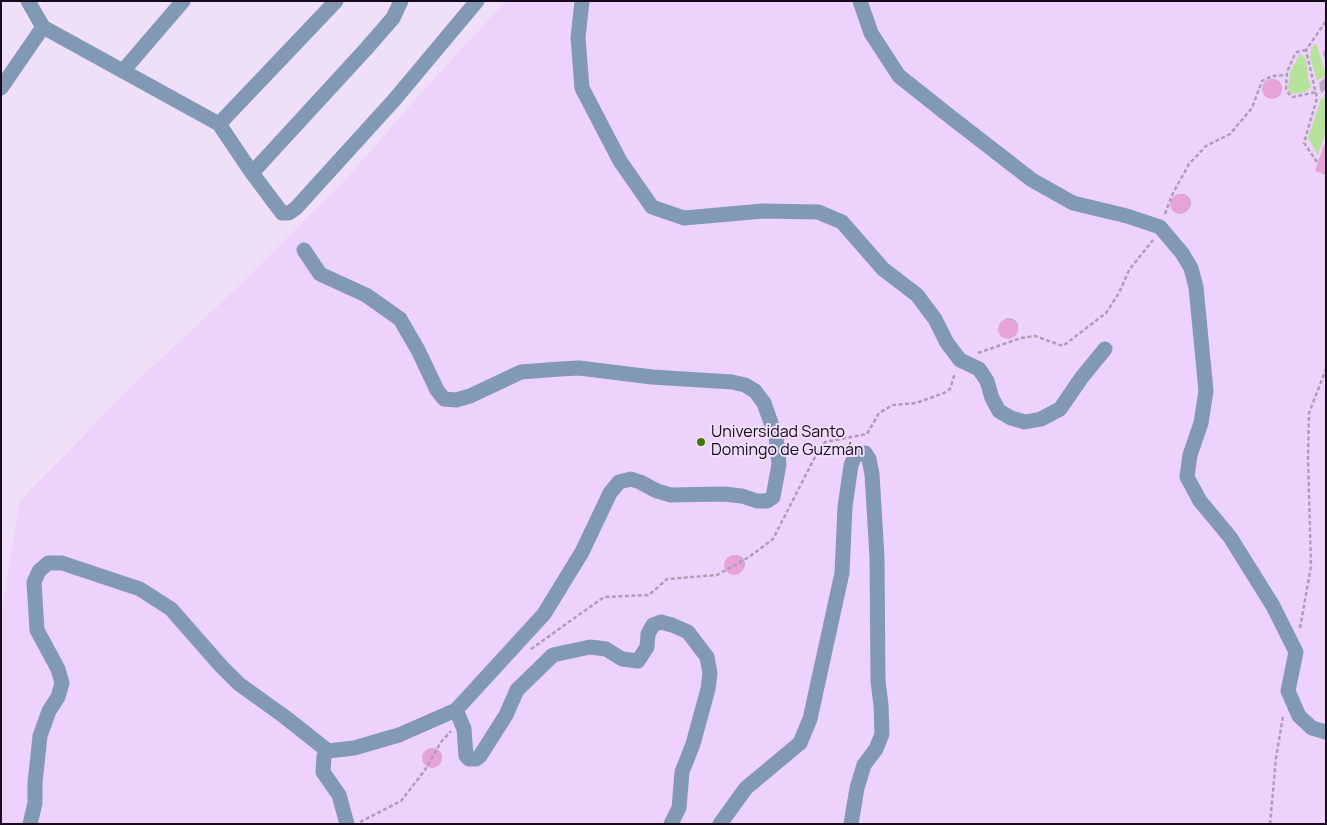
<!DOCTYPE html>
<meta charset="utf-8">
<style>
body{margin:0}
#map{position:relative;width:1327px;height:825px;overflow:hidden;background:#efdff8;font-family:Manrope,sans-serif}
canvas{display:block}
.frame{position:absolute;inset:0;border:2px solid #17091e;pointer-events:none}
</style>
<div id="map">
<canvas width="1327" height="825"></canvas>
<div class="frame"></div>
</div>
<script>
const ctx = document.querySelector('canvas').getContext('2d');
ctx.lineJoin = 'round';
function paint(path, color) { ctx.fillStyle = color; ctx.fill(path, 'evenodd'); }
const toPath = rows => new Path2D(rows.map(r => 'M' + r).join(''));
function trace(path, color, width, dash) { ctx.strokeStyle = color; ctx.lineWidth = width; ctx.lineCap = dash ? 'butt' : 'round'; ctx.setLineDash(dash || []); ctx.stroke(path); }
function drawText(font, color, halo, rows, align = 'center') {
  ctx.font = font + ' Manrope,sans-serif'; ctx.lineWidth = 4; ctx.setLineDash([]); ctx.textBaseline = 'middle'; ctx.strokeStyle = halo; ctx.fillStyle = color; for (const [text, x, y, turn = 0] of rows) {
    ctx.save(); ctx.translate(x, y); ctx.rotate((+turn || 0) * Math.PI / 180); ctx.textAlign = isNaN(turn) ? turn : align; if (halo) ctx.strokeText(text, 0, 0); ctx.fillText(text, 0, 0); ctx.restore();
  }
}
const built = toPath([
 [506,1,1326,1,1326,824,1,824,1,617,19,502,135,383,239,286,349,176,420,94]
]);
const green = toPath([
 [1316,43,1326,75,1317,81,1310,58,1311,48],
 [1300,54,1306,59,1308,78,1311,87,1305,92,1291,94,1288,88,1291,70],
 [1326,95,1326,132,1318,155,1308,138,1321,99]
]);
const shadow = toPath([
 [1326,49,1326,63,1323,52],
 [1326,77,1326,89,1321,93,1319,83],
 '1264 88a9 9 0 1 1 18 0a9 9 0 1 1-18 0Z',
 '1173 203a9 9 0 1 1 18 0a9 9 0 1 1-18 0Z',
 '1000 327a9 9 0 1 1 18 0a9 9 0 1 1-18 0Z',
 '727 564a9 9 0 1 1 18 0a9 9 0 1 1-18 0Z',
 '424 757a9 9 0 1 1 18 0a9 9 0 1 1-18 0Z'
]);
const building = toPath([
 '1262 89a10 10 0 1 1 20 0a10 10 0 1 1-20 0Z',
 [1324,145,1326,145,1326,175,1315,171],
 '1170 204a10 10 0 1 1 20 0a10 10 0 1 1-20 0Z',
 '998 329a10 10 0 1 1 20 0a10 10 0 1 1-20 0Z',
 '724 565a10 10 0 1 1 20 0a10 10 0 1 1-20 0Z',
 '422 758a10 10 0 1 1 20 0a10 10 0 1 1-20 0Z'
]);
const path = toPath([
 [1306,50,1297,52,1294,56,1287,72,1286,89,1290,95,1293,97,1316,92],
 [1317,162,1304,143,1317,98,1306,50,1326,21],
 [1165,214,1172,195,1189,164,1206,146,1230,134,1252,108,1262,81,1272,76,1287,75],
 [978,353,1021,338,1035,336,1063,346,1106,313,1119,293,1129,270,1153,240],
 [1300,628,1311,566,1308,459,1309,413,1326,369],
 [531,649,604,597,649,595,667,579,717,575,749,557,773,539,817,453,825,442,867,434,879,413,893,405,916,403,944,393,950,389,955,373],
 [360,822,401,801,425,770,441,742,451,731],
 [1270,824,1276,758,1283,716]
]);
const minor = toPath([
 [28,1,43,27,219,124,252,173,282,213,289,213,296,208,395,99,477,1],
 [582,1,578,38,582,88,620,161,652,207,684,218,763,211,818,212,842,222,883,269,917,295,935,319,947,343,960,360,979,369,987,381,992,398,999,411,1011,418,1025,422,1041,419,1060,409,1082,377,1105,349],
 [860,1,871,33,899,76,952,118,1032,180,1073,203,1127,216,1160,227,1182,253,1191,268,1196,287,1206,391,1201,423,1190,455,1187,477,1200,501,1230,537,1273,606,1296,652,1288,691,1299,716,1312,728,1326,732],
 [123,71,183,1],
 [1,88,43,27],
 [219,124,336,1],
 [252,173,366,49,393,18,401,1],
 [304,250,320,274,366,295,400,319,418,350,437,390,444,399,456,400,470,396,521,372,560,369,579,368,652,377,732,382,745,385,755,391,764,403,776,437,779,464,773,497,767,501,757,501,742,496,724,494,671,495,657,491,640,482,631,479,619,482,610,493,582,552,544,614,456,710,399,735,354,748,328,751,324,756,323,772,339,795,347,824],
 [456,710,464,729,466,756,469,759,476,759,480,756,506,715,517,690,553,655,590,647,606,649,622,659,638,661,647,647,648,634,653,625,661,622,672,625,688,632,707,657,710,673,708,689,693,744,682,772,679,808,671,824],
 [30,824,35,803,35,783,40,736,49,711,58,697,62,683,58,669,37,630,34,582,39,571,48,563,62,563,140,589,171,609,221,666,239,684,285,717,328,751],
 [720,824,746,788,800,743,810,719,842,573,845,507,851,465,856,454,865,453,869,459,872,474,877,557,878,681,881,705,882,734,876,749,864,765,857,788,851,824]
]);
const markers = [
 [701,442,5,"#3f7501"]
];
const poiNames = [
 ["Universidad Santo",711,433],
 ["Domingo de Guzmán",711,451]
];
paint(built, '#edd2fb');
paint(green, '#b6e29b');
paint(shadow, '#0003');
paint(building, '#e7a2d9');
trace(path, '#ad9eb5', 2.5, [4, 2.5]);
trace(minor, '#8299b5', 15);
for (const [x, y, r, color] of markers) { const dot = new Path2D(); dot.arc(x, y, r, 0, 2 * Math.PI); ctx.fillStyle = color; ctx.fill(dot); trace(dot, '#efdff8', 2); }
drawText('16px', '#17091e', '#efdff8', poiNames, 'left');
</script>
